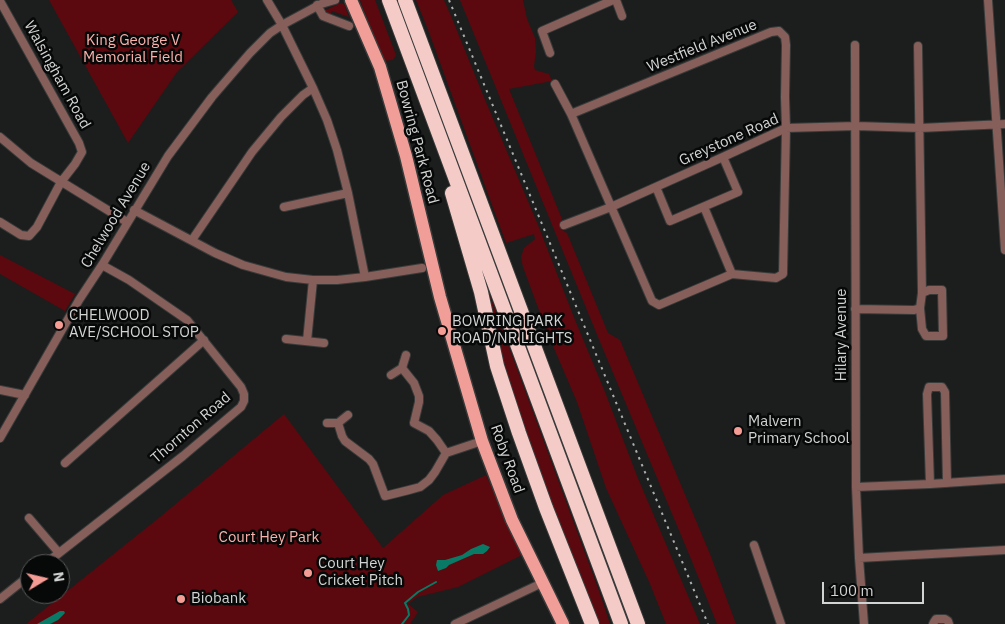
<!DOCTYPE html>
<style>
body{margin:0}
#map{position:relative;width:1005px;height:624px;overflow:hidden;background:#1b1e1d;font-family:"IBM Plex Sans",sans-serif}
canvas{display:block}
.north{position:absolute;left:20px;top:554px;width:50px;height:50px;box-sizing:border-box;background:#070808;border:1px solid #585a59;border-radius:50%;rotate:81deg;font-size:14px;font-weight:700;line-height:20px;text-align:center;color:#d2d4d3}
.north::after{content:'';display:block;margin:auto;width:18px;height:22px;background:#f59c95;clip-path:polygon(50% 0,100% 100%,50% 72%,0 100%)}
.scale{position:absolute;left:822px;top:582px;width:102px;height:22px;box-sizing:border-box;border:2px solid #d2d4d3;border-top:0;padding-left:6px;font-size:15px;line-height:18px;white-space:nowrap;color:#d2d4d3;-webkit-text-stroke:4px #070808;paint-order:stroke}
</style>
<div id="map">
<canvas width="1005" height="624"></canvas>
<div class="north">N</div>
<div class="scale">100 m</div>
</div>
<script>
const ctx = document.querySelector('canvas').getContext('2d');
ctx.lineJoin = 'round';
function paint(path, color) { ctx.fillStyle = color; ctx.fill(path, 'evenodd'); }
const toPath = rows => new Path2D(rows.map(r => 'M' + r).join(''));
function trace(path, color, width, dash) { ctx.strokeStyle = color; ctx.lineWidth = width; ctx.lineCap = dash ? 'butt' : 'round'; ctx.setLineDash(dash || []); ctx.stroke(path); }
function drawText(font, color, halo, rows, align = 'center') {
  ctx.font = font + ' "IBM Plex Sans",sans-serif'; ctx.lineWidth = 5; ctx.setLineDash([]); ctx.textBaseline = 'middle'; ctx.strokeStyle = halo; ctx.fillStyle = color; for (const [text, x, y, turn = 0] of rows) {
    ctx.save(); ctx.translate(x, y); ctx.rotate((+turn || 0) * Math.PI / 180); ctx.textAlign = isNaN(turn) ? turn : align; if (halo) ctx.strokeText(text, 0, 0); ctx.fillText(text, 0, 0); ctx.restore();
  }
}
const green = toPath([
 [49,0,231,0,238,12,177,72,128,143],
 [360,0,375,0,396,55,393,60,384,61],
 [416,0,444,0,451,16,483,95,538,225,575,320,605,392,637,476,700,624,666,624,650,584,606,488,577,402,547,332,523,267,521,257,524,248,535,239,534,234,506,243,427,27],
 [460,0,523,0,527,19,535,38,536,51,534,66,535,70,549,74,552,81,509,89,562,219,560,224,561,228,562,230,567,233,608,333,620,340,710,554,736,624,717,624,691,559,598,337],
 [340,3,344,4,349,17,332,11,330,14,327,15,325,13,324,11],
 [0,255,75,294,65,311,0,274],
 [486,285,599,591,610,624,598,624,536,465,504,368],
 [284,414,383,548,443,495,486,475,522,555,458,587,417,597,408,604,418,612,410,624,26,624,160,517]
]);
const water = toPath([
 [483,544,490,547,487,551,483,554,474,554,449,565,446,568,438,571,436,565,437,560,445,560,462,555,471,549],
 [60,611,64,611,65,613,58,620,50,624,37,624]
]);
const stream = toPath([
 [402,624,409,615,408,609,405,603,418,592,436,582]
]);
const street = toPath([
 [267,0,282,25,313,88,327,120,337,150,348,193,365,277],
 [616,0,622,16],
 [988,0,1005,250],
 [0,1,79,143,82,152,75,164,61,182,37,227,29,236,21,235,0,222],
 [317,5,323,16,349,26],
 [855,45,856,487,859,558,864,624],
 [918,46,922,293,920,308,922,329,926,336,943,336,942,290,929,290,922,293],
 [550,53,542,31,613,0],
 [555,84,571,114,652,301,659,305,732,274,776,278,783,274,786,128,785,97,786,45,785,37,779,31,771,32,571,114],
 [0,137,31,163,127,222],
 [656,187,670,221,738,192,723,157],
 [284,207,348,193],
 [704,207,732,274],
 [134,210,215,253,243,265,286,277,313,280,337,280,365,277,422,268],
 [564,225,611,207,723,157,786,128,856,126,920,128,1005,124],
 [192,240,252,152,281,117,303,95,313,88],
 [855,309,914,310,920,308],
 [286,339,324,343],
 [307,341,313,280],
 [402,368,414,383,419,396,419,402,414,423,429,431,437,440,446,453],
 [402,368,406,355],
 [391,375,402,368],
 [0,390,25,395],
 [327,423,338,423],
 [338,423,342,436,345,441,369,459,373,464,385,496,409,490,420,487,429,480,435,472,446,453,482,441],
 [338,423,348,415],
 [0,438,79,300,102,265,168,156,212,97,250,53,270,33,282,25,321,4,335,0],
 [65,463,204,340],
 [930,484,927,394,929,387,942,387,945,392,947,483],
 [856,487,930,484,1005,479],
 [29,518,59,553],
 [754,545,781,624],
 [859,558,1005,550],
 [45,564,183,456,241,407,244,401,244,394,241,387,187,320,129,280,102,265],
 [0,599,30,575],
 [455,624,542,583],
 [933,624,934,622,936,619,945,619,948,621,949,624]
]);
const primary = toPath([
 [351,0,380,67,406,156,440,297,482,441,512,520,563,624]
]);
const highway = toPath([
 [389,0,621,624],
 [405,0,638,624],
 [452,193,481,292,497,366,519,433,546,508,592,624]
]);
const rail = toPath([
 [449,0,708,624]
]);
const markers = [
 [59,325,5,"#f59c95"],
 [442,331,5,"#f59c95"],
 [738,431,5,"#f59c95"],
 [308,573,5,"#f59c95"],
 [181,599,5,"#f59c95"]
];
const parkNames = [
 ["King George V",133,41],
 ["Memorial Field",133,58],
 ["Court Hey Park",269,538]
];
const streetNames = [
 ["Westfield Avenue",702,46,-22],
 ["Walsingham Road",57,75,61],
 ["Greystone Road",729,140,-24],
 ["Bowring Park Road",417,142,75],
 ["Chelwood Avenue",116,215,-59],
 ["Hilary Avenue",842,335,-90],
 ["Thornton Road",191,428,-41],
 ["Roby Road",507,459,70]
];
const poiNames = [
 ["CHELWOOD",69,316],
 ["AVE/SCHOOL STOP",69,333],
 ["BOWRING PARK",452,322],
 ["ROAD/NR LIGHTS",452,339],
 ["Malvern",748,422],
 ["Primary School",748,439],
 ["Court Hey",318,564],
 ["Cricket Pitch",318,581],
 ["Biobank",191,599]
];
paint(green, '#5b090f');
paint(water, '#097a66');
trace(stream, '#097a66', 2);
trace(street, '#383b3a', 10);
trace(primary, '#383b3a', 15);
trace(highway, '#383b3a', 16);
trace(street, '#865e5a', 8);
trace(primary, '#f19e98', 12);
trace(highway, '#f4cbc7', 14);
trace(rail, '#adafae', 2, [2.5, 5]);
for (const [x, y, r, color] of markers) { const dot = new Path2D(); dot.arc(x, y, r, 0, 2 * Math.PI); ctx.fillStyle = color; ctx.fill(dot); trace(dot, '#070808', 2); }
drawText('15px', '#fbb0aa', '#070808', parkNames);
drawText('15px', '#d2d4d3', '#070808', streetNames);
drawText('15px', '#d2d4d3', '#070808', poiNames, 'left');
</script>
